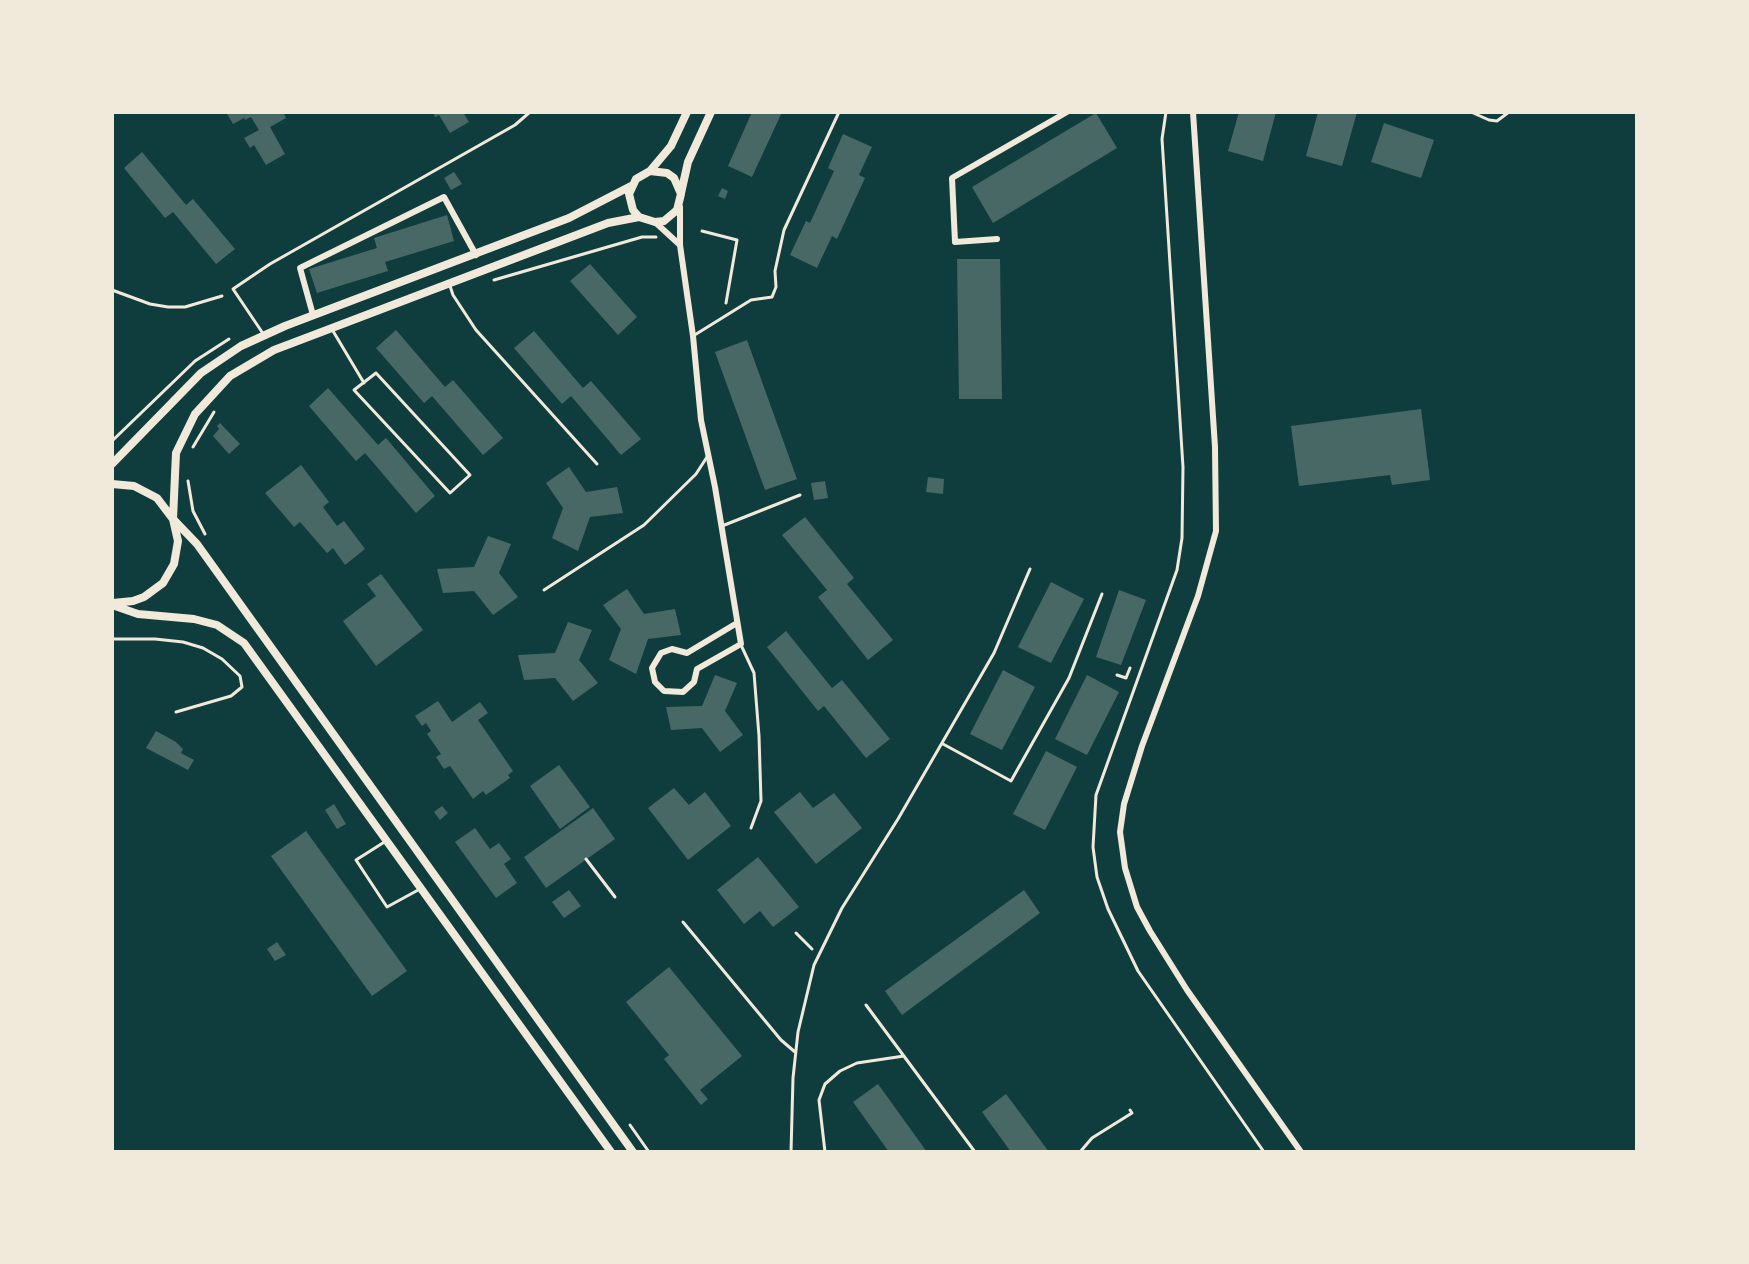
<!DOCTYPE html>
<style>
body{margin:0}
#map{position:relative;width:1749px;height:1264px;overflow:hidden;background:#0f3d3e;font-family:Lato,sans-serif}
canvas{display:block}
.frame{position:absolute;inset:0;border:114px solid #f1e9da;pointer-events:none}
</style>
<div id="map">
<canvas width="1749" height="1264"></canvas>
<div class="frame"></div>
</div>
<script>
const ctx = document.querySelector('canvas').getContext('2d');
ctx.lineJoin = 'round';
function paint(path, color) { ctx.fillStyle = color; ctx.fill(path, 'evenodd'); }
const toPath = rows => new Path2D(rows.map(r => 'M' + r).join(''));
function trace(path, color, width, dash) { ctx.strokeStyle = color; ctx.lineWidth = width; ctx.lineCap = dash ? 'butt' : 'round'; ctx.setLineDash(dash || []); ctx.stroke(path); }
const building = toPath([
 [226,112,283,112,286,118,270,127,285,154,266,165,254,145,250,148,244,138,259,130,251,117,245,120,244,118,233,124],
 [433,112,463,112,469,122,450,133,439,115,435,117],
 [752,112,782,112,752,177,728,166],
 [1239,112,1276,112,1263,161,1228,151],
 [1318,112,1357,112,1342,166,1306,156],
 [1096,113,1117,148,993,223,972,187],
 [1384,123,1434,140,1421,178,1371,162],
 [843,134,872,147,859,175,865,178,837,239,832,236,817,268,790,255,806,221,810,223,834,171,828,168],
 [142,152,186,205,193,199,235,249,216,264,173,212,165,218,124,168],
 [454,172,462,184,451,190,444,178],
 [722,188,728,191,725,199,718,196],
 [447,215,454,241,385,262,388,271,317,293,309,269,377,248,374,238],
 [957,259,1000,259,1002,399,959,399],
 [590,264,637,317,618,335,570,281],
 [396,330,445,387,453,380,503,438,483,455,432,396,424,403,376,348],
 [534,331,583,388,591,381,641,439,621,455,571,396,562,404,514,348],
 [747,340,797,479,765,490,715,352],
 [328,388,378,445,386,438,435,496,416,513,365,453,356,461,309,406],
 [1421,409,1430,480,1392,485,1390,475,1299,486,1291,426],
 [220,423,240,444,229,454,213,436,219,429,217,426],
 [301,465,329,502,323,507,337,526,344,521,365,549,345,565,333,548,327,553,300,522,294,527,265,493],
 [569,467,586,492,617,487,623,513,590,517,578,551,552,538,563,508,546,483],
 [928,477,944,479,943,494,926,492],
 [825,481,828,498,814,500,811,483],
 [805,517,854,578,847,584,893,640,868,660,818,597,827,590,782,535],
 [488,536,511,544,499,573,518,597,493,615,474,591,443,593,437,569,474,567],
 [381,574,423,630,376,666,343,621,376,596,367,584],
 [1051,582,1084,599,1051,663,1018,647],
 [627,589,644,614,675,609,681,635,648,639,636,674,609,660,621,629,603,605],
 [1119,590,1146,600,1121,665,1096,657],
 [568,622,592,630,579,660,598,683,573,701,555,678,524,680,518,655,555,653],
 [786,631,832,688,842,680,890,739,866,758,824,706,818,711,767,647],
 [1003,670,1035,687,1002,750,970,734],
 [715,675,737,683,725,711,743,735,720,752,702,728,671,730,666,707,702,706],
 [1087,675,1119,692,1087,755,1055,739],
 [438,701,452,722,480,702,488,713,478,720,513,771,508,775,510,778,486,795,483,791,473,799,450,766,444,769,436,757,441,754,427,734,431,731,426,723,422,726,415,716],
 [156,731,176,742,183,749,181,753,194,760,188,770,146,748],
 [1046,751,1077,767,1045,830,1013,814],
 [559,765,590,807,560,829,530,786],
 [674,788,689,805,705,792,731,826,688,860,648,808],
 [800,792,813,808,834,793,862,828,816,864,774,812],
 [334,804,346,824,337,829,325,810],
 [442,806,448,813,440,820,434,812],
 [593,808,615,839,546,888,524,857],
 [475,828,490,849,499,843,511,859,504,864,517,883,496,898,455,842],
 [306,831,407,971,372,996,271,856],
 [758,857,799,907,773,927,760,911,744,924,717,890],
 [569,890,581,906,564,918,552,902],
 [1024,890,1040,913,902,1015,885,991],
 [277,942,286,955,275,961,267,949],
 [669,967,742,1056,700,1090,708,1099,701,1105,664,1059,669,1055,626,1002],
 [878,1084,927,1152,889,1152,853,1102],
 [1006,1094,1049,1152,1011,1152,982,1112]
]);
const path = toPath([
 [1166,112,1162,139,1183,467,1182,538,1177,570,1096,795,1093,847,1097,877,1108,909,1138,971,1264,1152],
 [1471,112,1489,120,1497,121,1509,112],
 [702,231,737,240,726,303],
 [494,280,642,237,656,237],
 [112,290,150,304,168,307,185,307,222,296],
 [112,441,195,361,229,339],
 [193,447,214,412],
 [188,481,193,511,205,534],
 [1117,675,1126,678,1130,668],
 [586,859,615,897],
 [796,933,812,949],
 [630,1125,649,1152],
 [1080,1152,1092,1138,1132,1113,1130,1110]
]);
const service = toPath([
 [450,286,453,295,476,330,597,464],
 [333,331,364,383],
 [264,335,233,289,270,264,515,125,530,112],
 [693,336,751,300,772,297,776,287,775,271,784,230,839,112],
 [376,373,470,475,450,493,354,390,376,373],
 [722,526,800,495],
 [544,590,644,525,696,474,707,457],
 [112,639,155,639,183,642,203,648,222,659,240,676,242,687,231,696,176,712],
 [741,645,754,673,759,736,761,801,751,828],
 [943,744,1011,781,1069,678,1102,594],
 [386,841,356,860,387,907,420,889],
 [683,922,781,1040,795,1052],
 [866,1005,975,1152],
 [791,1152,793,1078,798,1032,814,965,842,908,898,819,994,653,1030,569],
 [825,1152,819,1100,825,1084,840,1071,857,1063,904,1056]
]);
const minor = toPath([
 [1193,112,1215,447,1216,531,1198,596,1142,746,1124,804,1120,832,1125,868,1137,907,1150,931,1187,990,1301,1152],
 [680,207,680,245,693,336,701,420,715,487,741,644,697,669,694,682,683,692,664,691,655,682,652,668,661,653,672,649,687,653,737,623],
 [656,223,680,245],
 [997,239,955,242,952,178,1067,112],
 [313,315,300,268,444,197,476,255]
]);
const tertiary = toPath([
 [650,171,667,173,674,178,681,194,677,210,664,221,655,222,639,217,633,210,629,194,636,179,650,171,671,146,687,112],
 [681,193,688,162,711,112],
 [112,464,201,373,241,346,285,326,569,218,631,186],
 [112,484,134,486,157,498,173,519,178,541,174,564,163,583,144,597,133,601,113,603],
 [112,605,138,614,194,619,217,625,244,643,611,1152],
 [633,1152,197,544,173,519,176,453,195,414,230,376,274,350,332,328,608,223,639,217]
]);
paint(building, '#486865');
trace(path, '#f1e9da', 3);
trace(service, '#f1e9da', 3);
trace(minor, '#f1e9da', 6);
trace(tertiary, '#f1e9da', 8);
</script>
